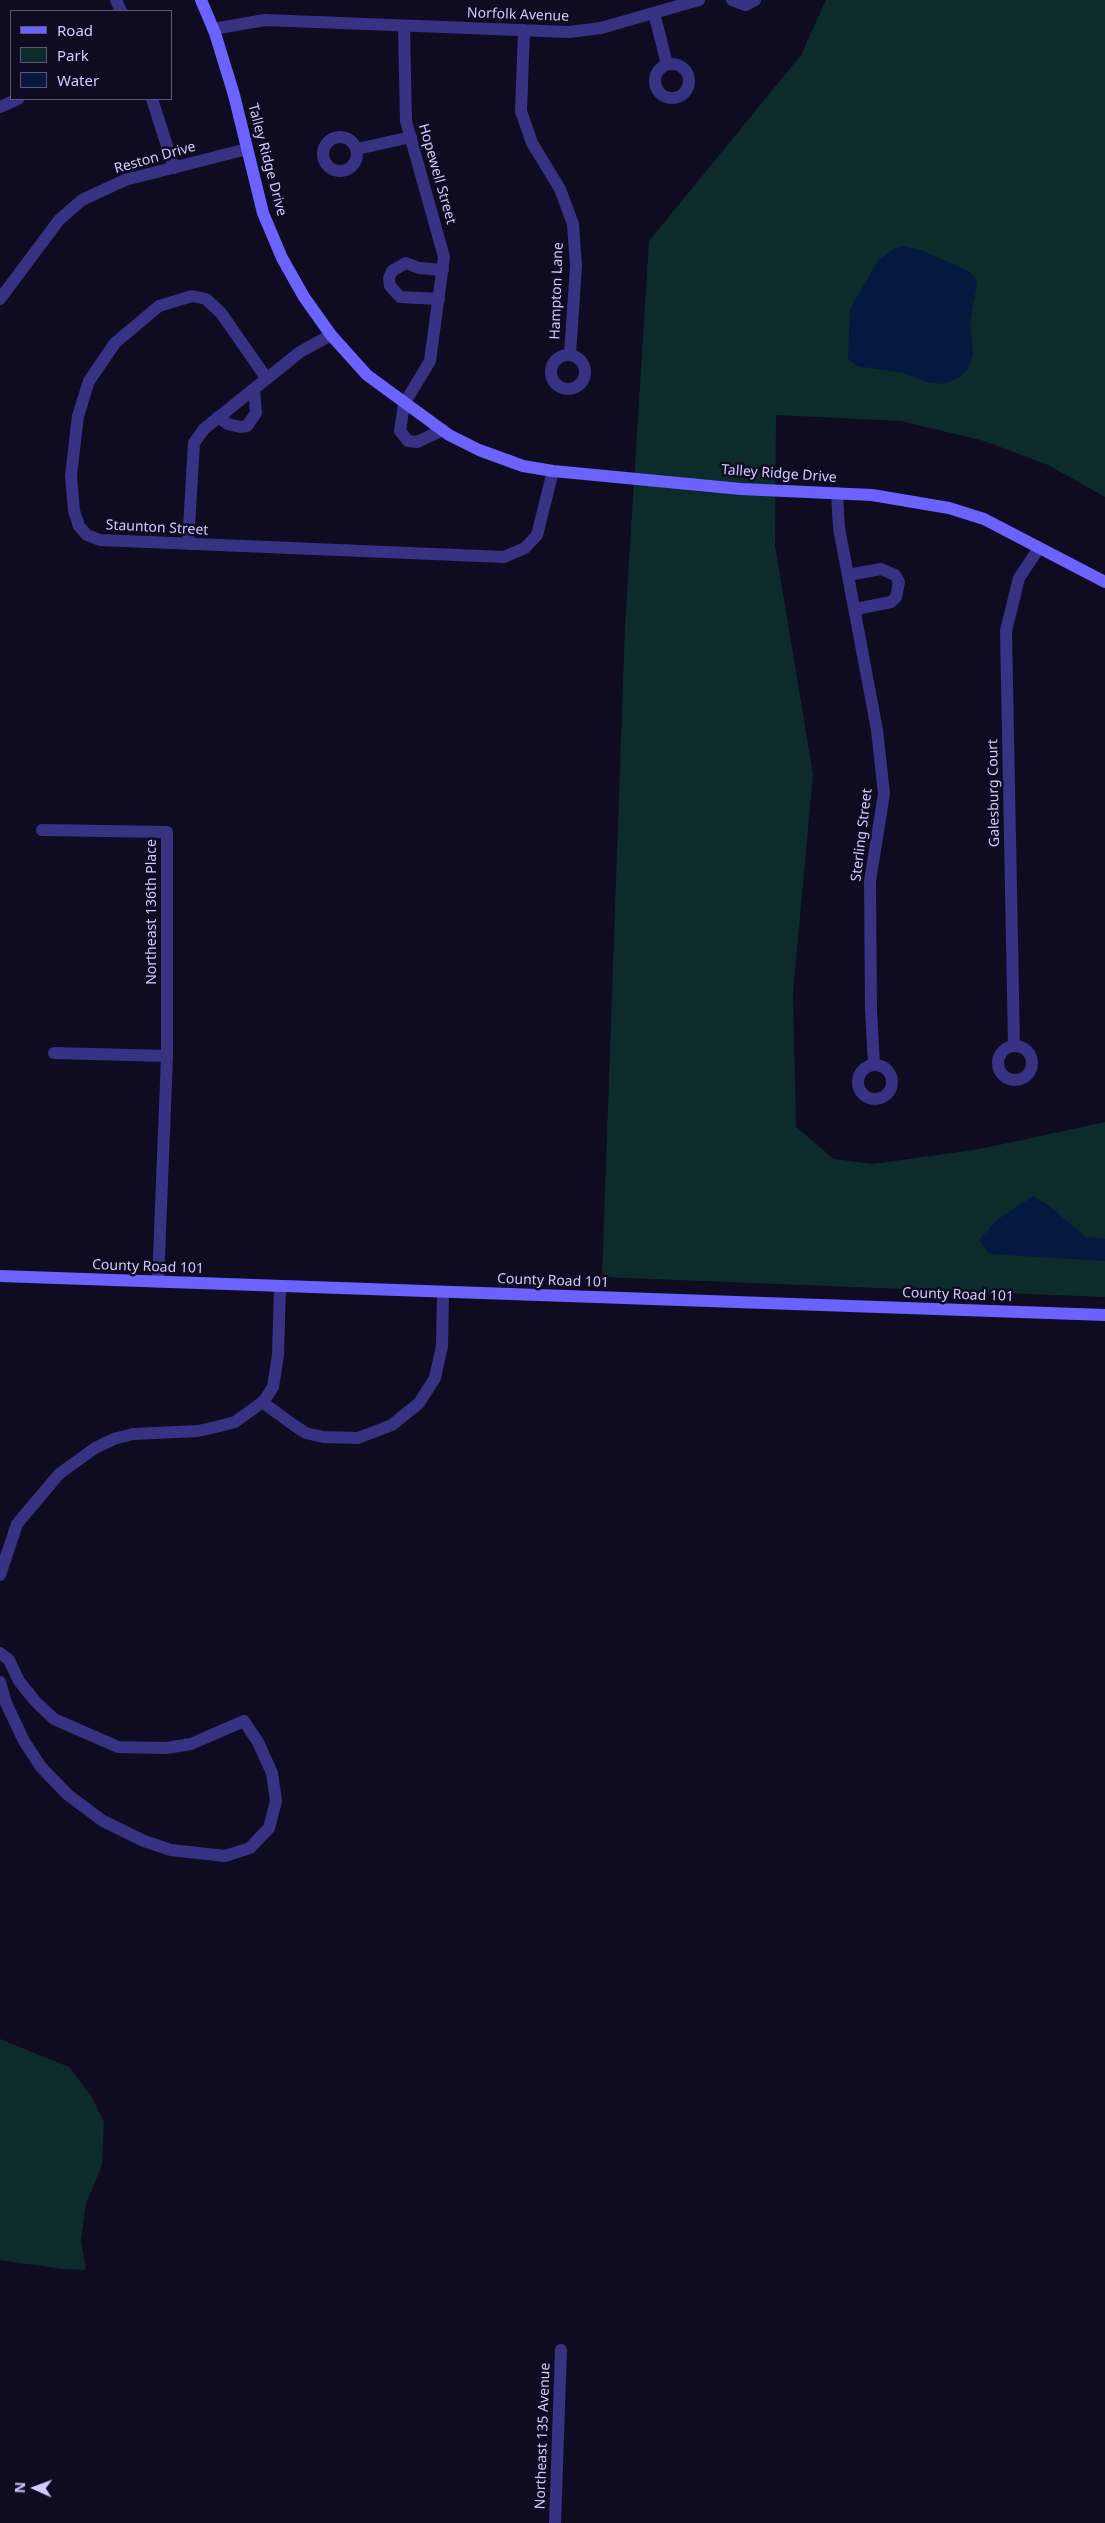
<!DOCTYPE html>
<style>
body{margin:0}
#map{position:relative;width:1105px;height:2523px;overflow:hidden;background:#0f0b21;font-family:"Noto Sans",sans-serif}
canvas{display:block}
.legend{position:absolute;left:10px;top:10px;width:162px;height:90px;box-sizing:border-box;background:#0f0b21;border:1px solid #5d587a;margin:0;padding:6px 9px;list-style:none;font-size:15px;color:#d2cbff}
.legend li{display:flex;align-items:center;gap:10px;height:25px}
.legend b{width:25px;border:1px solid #5d587a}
.north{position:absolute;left:10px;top:2463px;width:50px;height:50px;-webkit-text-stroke:4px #0f0b21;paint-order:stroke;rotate:272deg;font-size:14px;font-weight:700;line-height:20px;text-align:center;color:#d2cbff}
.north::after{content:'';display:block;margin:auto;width:18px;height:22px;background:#d2cbff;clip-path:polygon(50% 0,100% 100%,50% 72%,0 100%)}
</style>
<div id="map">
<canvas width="1105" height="2523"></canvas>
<ul class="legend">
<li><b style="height:6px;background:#6b62ff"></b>Road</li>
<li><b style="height:14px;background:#0d2b2b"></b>Park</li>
<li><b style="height:14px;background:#051840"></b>Water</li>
</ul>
<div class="north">N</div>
</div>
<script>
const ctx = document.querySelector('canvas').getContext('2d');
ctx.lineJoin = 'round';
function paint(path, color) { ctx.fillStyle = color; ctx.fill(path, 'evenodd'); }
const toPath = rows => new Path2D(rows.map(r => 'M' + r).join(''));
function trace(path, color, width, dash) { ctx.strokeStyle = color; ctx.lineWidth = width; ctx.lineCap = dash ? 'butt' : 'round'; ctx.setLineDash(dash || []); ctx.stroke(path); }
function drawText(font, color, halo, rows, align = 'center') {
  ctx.font = font + ' "Noto Sans",sans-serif'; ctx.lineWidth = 5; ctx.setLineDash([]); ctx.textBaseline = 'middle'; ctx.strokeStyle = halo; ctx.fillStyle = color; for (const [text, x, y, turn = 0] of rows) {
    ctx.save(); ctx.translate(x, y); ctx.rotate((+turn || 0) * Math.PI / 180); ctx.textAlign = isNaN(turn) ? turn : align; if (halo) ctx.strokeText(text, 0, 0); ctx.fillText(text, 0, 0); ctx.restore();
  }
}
const green = toPath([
 [826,0,1105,0,1105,497,1048,465,984,441,901,421,776,415,775,545,813,775,793,992,796,1127,834,1159,873,1164,980,1149,1105,1122,1105,1297,602,1277,625,627,649,241,801,55],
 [0,2039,69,2067,92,2097,104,2122,102,2165,86,2204,81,2240,86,2270,62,2269,0,2260]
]);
const water = toPath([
 [902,246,921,250,968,271,975,277,977,285,970,322,973,355,968,369,957,379,943,384,927,382,903,373,857,366,848,359,850,309,877,262,893,249],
 [1033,1196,1048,1205,1086,1237,1105,1239,1105,1261,989,1254,979,1240,998,1219]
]);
const street = toPath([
 [116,0,121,11],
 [732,0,746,5,755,0],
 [654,13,667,64],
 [404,26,406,121,444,257,430,361,404,404,400,431,408,441,417,442,443,430],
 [213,29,265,20,569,32,601,28,699,0],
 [524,30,521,111,532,143,560,189,573,224,576,266,570,354],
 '655 81a17 17 0 1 1 34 0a17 17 0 1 1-34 0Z',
 [152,99,174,168],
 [0,107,18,99],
 '323 154a17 17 0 1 1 34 0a17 17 0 1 1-34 0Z',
 [357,149,411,137],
 [0,299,59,220,82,200,125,180,247,149],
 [439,299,400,297,390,286,389,278,392,271,406,263,419,268,443,270],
 '551 372a17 17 0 1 1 34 0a17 17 0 1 1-34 0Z',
 [267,379,221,313,206,299,192,296,159,306,115,343,89,381,78,416,71,475,74,511,79,526,87,535,100,540,504,557,525,548,537,535,553,471],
 [218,417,228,424,240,427,247,426,256,413,254,389],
 [837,493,839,528,877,730,884,794,870,881,871,1010,874,1064],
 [188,544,194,443,204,429,300,352,331,335],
 [848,575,881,569,895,575,899,582,896,597,891,602,861,608,855,612],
 [42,830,167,832,167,1056,158,1282],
 [1014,1045,1006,631,1019,578,1039,548],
 '998 1063a17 17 0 1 1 34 0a17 17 0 1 1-34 0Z',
 [54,1053,167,1056],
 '858 1082a17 17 0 1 1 34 0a17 17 0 1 1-34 0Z',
 [262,1402,295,1426,306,1433,323,1437,358,1438,392,1425,419,1403,435,1378,442,1346,443,1292],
 [0,1575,17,1524,59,1474,95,1448,114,1439,133,1434,198,1431,216,1427,235,1422,264,1401,273,1387,278,1355,280,1287],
 [0,1653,9,1660,19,1681,35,1701,54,1719,118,1747,166,1748,191,1744,244,1721,258,1742,272,1773,276,1801,269,1828,250,1848,225,1856,171,1850,144,1841,103,1821,68,1795,41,1767,24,1741,6,1703,0,1682],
 [555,2523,561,2350]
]);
const secondary = toPath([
 [201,0,215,33,234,95,263,213,282,258,304,297,331,335,367,375,449,435,479,450,523,466,553,471,741,489,872,495,949,508,984,519,1105,582],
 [0,1276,1105,1315]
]);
const streetNames = [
 ["Norfolk Avenue",518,15,2],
 ["Reston Drive",155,158,-16],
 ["Talley Ridge Drive",267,160,75],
 ["Hopewell Street",437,174,74],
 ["Hampton Lane",557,291,-88],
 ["Talley Ridge Drive",779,474,4],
 ["Staunton Street",157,528,3],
 ["Galesburg Court",994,793,-91],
 ["Sterling Street",862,835,-83],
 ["Northeast 136th Place",152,912,-90],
 ["County Road 101",148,1267,2],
 ["County Road 101",553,1281,2],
 ["County Road 101",958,1295,2],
 ["Northeast 135 Avenue",543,2436,-88]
];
paint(green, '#0d2b2b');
paint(water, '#051840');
trace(street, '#373284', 12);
trace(secondary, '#6b62ff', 12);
drawText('14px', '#d2cbff', '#0f0b21', streetNames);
</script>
